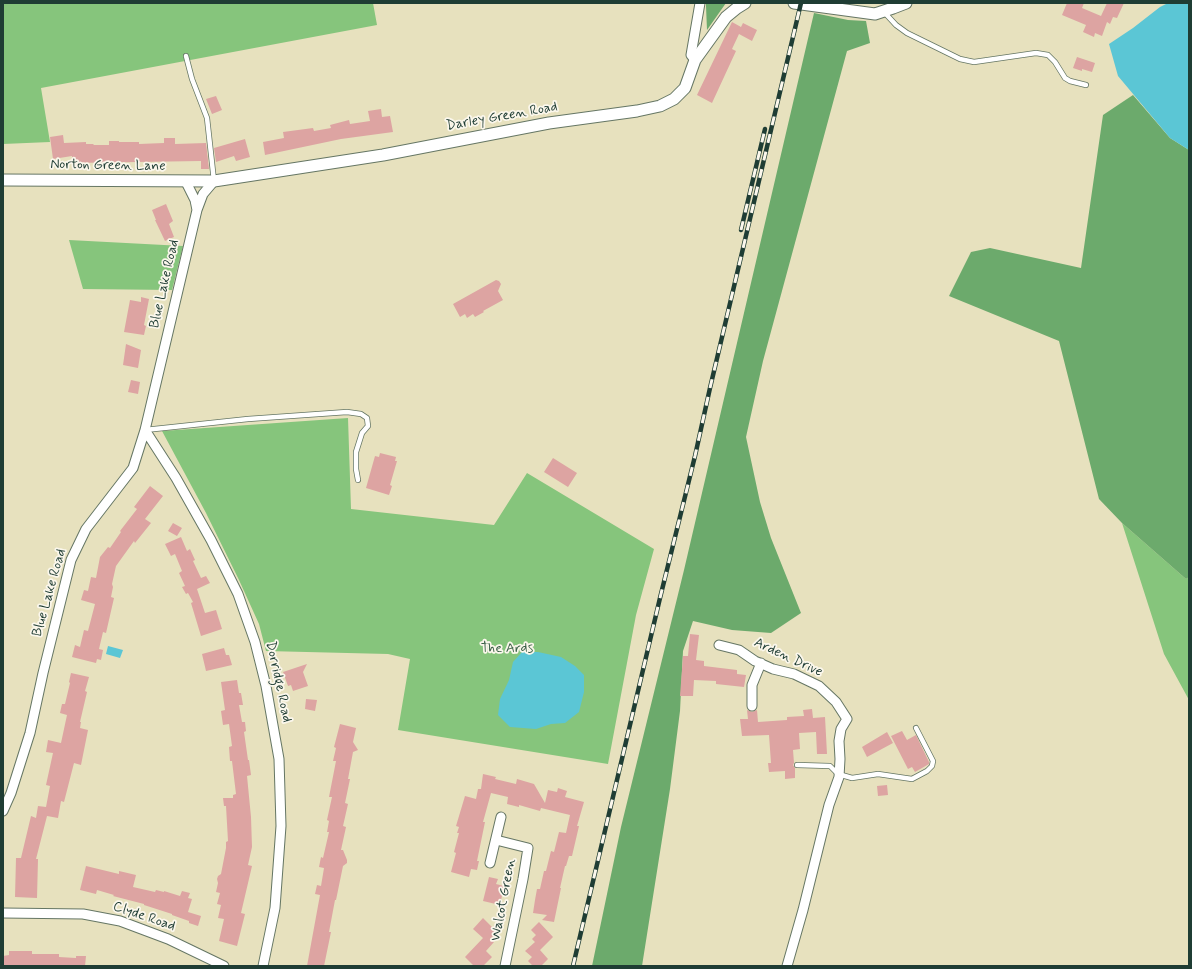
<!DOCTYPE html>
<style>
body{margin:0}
#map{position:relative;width:1192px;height:969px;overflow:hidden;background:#e7e1be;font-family:Mynerve,sans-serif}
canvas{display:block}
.frame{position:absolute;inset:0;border:4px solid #1f3d34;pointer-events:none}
</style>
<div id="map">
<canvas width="1192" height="969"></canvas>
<div class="frame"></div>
</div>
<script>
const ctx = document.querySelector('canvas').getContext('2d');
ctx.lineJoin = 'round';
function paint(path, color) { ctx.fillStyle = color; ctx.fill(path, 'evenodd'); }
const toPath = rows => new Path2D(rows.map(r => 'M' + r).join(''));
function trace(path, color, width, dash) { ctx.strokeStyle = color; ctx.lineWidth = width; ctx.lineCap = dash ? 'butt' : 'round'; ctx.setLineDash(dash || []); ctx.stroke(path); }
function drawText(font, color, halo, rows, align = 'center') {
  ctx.font = font + ' Mynerve,sans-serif'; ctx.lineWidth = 3.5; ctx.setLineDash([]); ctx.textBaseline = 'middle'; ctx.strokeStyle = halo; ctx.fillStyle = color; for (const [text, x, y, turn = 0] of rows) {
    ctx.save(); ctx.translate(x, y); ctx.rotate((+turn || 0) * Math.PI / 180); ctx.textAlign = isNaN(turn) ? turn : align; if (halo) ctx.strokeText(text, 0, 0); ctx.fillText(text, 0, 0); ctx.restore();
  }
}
const green = toPath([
 [3,3,373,3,377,25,41,88,50,142,3,144],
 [69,240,183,246,172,290,83,289],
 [348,418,351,509,494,525,527,473,654,549,636,615,608,764,398,730,410,659,388,654,266,651,259,624,239,580,206,513,162,431],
 [1122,523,1186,579,1189,577,1189,700,1164,654]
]);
const forest = toPath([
 [706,3,726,3,707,30,706,6],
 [814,13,848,20,866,21,870,43,847,51,763,361,746,437,760,502,771,538,801,613,771,633,732,630,693,621,683,651,680,711,670,789,642,966,592,966,621,827,684,570],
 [1133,95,1170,138,1189,150,1189,577,1186,579,1122,523,1099,499,1059,341,949,296,971,252,990,248,1081,268,1103,115]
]);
const water = toPath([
 [1168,3,1189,3,1189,150,1170,138,1118,76,1109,44,1133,28,1160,7],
 [108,646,123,650,120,658,106,654],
 [522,652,538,652,561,657,575,666,584,675,584,692,579,712,565,723,551,724,536,729,510,727,498,715,500,699,509,680,513,662]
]);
const building = toPath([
 [1067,3,1084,3,1082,8,1101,16,1107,3,1124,3,1117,18,1113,17,1110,24,1107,22,1102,36,1095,33,1094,37,1083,32,1086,25,1062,15],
 [732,22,741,27,743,23,757,30,752,41,739,34,732,49,736,51,712,103,697,95],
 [1077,57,1095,63,1092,72,1082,69,1082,71,1073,68],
 [216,96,222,110,212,114,206,99],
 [381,109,382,117,390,116,393,132,341,139,265,155,263,142,284,138,283,132,313,128,314,131,331,128,330,125,349,120,350,124,370,121,368,111],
 [63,135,64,143,86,142,86,144,93,144,94,145,109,145,109,141,119,141,119,142,139,142,139,144,164,143,164,138,175,138,175,144,206,143,209,169,201,169,201,161,72,163,72,156,53,159,50,137],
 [245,139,250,157,236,161,234,156,216,162,214,148],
 [166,204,173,221,169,224,174,237,165,241,155,220,156,220,152,210],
 [496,280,499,281,501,284,498,291,503,300,483,311,484,312,475,317,473,314,467,318,465,314,460,317,453,304],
 [141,297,149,299,144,325,146,326,144,335,124,332,130,300,141,302],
 [126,344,141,350,138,368,123,365],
 [131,380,140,382,138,394,128,392],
 [380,453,396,457,395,461,397,461,390,485,392,486,389,495,366,488,375,456,379,457],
 [553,458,577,473,568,487,544,472],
 [150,486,163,496,145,519,151,523,135,543,134,541,116,566,112,584,113,587,111,597,114,598,106,633,103,632,99,649,103,650,101,660,97,659,96,663,72,657,75,645,80,647,84,630,88,631,95,604,81,600,84,590,88,591,91,577,96,578,100,557,108,547,110,548,121,532,120,531,137,509,134,507],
 [173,523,182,528,177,536,168,531],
 [181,537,187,551,190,549,195,560,193,561,201,578,206,576,210,583,197,589,205,613,216,610,222,629,201,636,191,603,193,602,188,593,186,594,182,587,185,586,179,573,182,571,175,554,171,556,165,544],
 [690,634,699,635,696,660,704,661,704,666,737,670,737,674,746,675,744,687,716,684,716,681,694,680,693,696,680,696,683,656,688,656],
 [224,648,226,655,229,655,232,665,206,671,202,654],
 [307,664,303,672,308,686,293,691,291,685,288,686,283,672],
 [71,673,89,677,85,691,87,692,80,722,81,722,80,728,88,730,81,765,74,763,64,802,61,801,58,818,47,816,36,859,38,859,37,898,15,897,16,858,21,858,31,816,36,818,38,806,46,807,50,786,46,785,53,753,46,752,48,740,61,743,67,715,60,713,62,704,65,704,70,683,69,682],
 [237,680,239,693,241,693,243,705,239,705,242,722,245,722,246,731,244,732,248,760,249,760,251,775,247,776,251,817,252,847,248,865,252,866,241,913,245,914,237,946,219,941,224,919,218,918,221,905,217,904,220,893,216,892,218,883,217,879,218,876,221,874,226,848,226,842,228,841,226,806,224,806,223,798,233,798,233,795,236,794,232,761,230,761,229,747,232,746,229,724,223,725,221,711,225,710,221,682],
 [306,699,317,700,315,711,305,709],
 [812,709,813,718,825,717,827,754,817,754,816,732,799,733,800,749,793,750,794,763,793,765,795,768,795,778,785,779,785,771,769,772,768,763,771,763,769,735,742,736,740,719,748,719,747,710,752,712,757,710,758,722,787,720,787,717,804,716,803,710],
 [340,724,356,728,353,742,358,750,353,752,348,779,350,779,345,803,348,804,343,826,346,827,341,850,343,850,347,860,347,863,343,866,336,900,335,900,329,932,331,932,324,966,307,966,320,895,315,894,317,885,321,886,324,868,319,867,321,857,323,858,329,832,327,832,329,821,327,820,332,797,329,797,336,761,333,761,336,748,334,747],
 [902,731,907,740,916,735,929,762,929,764,915,772,912,767,908,769,891,736],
 [887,732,893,743,867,757,862,747],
 [483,774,496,777,495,779,516,784,517,779,534,784,545,803,548,790,557,792,558,788,567,791,565,797,584,802,577,826,579,826,572,856,569,856,566,866,565,866,560,888,561,888,554,922,542,920,547,915,533,913,535,900,537,889,540,889,544,871,546,871,551,851,554,852,559,832,566,833,570,815,541,808,540,811,519,805,519,807,507,804,508,797,491,793,483,822,485,822,477,861,479,861,477,870,471,869,469,877,451,872,456,853,454,852,459,833,457,833,459,827,456,826,465,796,476,799,478,789,481,789],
 [887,785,888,795,878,796,877,786],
 [86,866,119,874,119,871,136,875,133,887,155,892,156,890,164,892,164,891,180,896,182,891,190,893,188,898,192,899,188,912,201,916,198,926,189,923,189,921,172,915,172,914,144,905,144,904,113,896,114,895,97,890,96,894,80,890],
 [489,877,498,879,496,884,504,886,500,905,483,901],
 [483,918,497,932,490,939,494,942,486,951,492,957,483,966,474,966,465,957,483,938,473,929],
 [539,922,553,937,540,950,548,959,541,966,533,966,528,961,532,957,525,951,535,942,532,939,536,935,531,930],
 [9,951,32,951,32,954,59,954,59,957,76,958,76,956,86,956,85,966,3,966,3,956,9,955]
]);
const service = toPath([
 [884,12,896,25,907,33,960,59,974,62,1036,53,1048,55,1055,62,1065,78,1070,81,1086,85],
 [186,56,192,79,207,118,214,181],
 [145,430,248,419,347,412,361,414,367,418,368,426,362,433,356,452,356,469,358,480],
 [797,765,830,766,838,774,852,778,878,774,912,779,927,771,932,766,933,761,916,728]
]);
const minor = toPath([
 [695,60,691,55,700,3],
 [186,182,195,200,197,210],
 [145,430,176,478,211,540,238,594,255,642,266,686,279,759,281,826,275,908,263,966],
 [719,645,739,650,755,661,773,669,794,674,819,686,836,702,847,719,841,729,839,741,840,759,839,777,829,805,803,910,787,966],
 [752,706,752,685,761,663],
 [3,811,11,793,30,733,43,673,71,560,86,529,133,468,145,430,197,210,203,194,214,181],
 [496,840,528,848,523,879,505,966],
 [490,863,501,817],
 [3,913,83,914,120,921,168,939,224,966]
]);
const tertiary = toPath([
 [794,3,875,14,893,8,906,3],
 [3,180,214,181,383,155,549,123,637,111,660,106,674,99,685,88,695,60,726,17,737,8,745,3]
]);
const rail = toPath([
 [741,230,765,129],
 [573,966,660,598,695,456,710,388,801,3]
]);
const streetNames = [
 ["Darley Green Road",502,117,-10],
 ["Norton Green Lane",108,166,1],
 ["Blue Lake Road",165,284,-77],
 ["Blue Lake Road",50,593,-74],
 ["Arden Drive",788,658,25],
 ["Dorridge Road",278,682,78],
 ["Walcot Green",504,900,-79],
 ["Clyde Road",144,917,19]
];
const parkNames = [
 ["The Ards",507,649]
];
paint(green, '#86c57c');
paint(forest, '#6caa6c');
paint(water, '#5bc6d5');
paint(building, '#dda4a2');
trace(service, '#657664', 6);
trace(minor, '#657664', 11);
trace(tertiary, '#657664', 13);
trace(service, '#fff', 4.5);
trace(minor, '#fff', 9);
trace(tertiary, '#fff', 11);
trace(rail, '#1f3d34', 4.5);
trace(rail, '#fbf7ec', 3, [9]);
drawText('14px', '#1f3d34', '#fbf7ec', streetNames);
drawText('14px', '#395f46', '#fbf7ec', parkNames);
</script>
